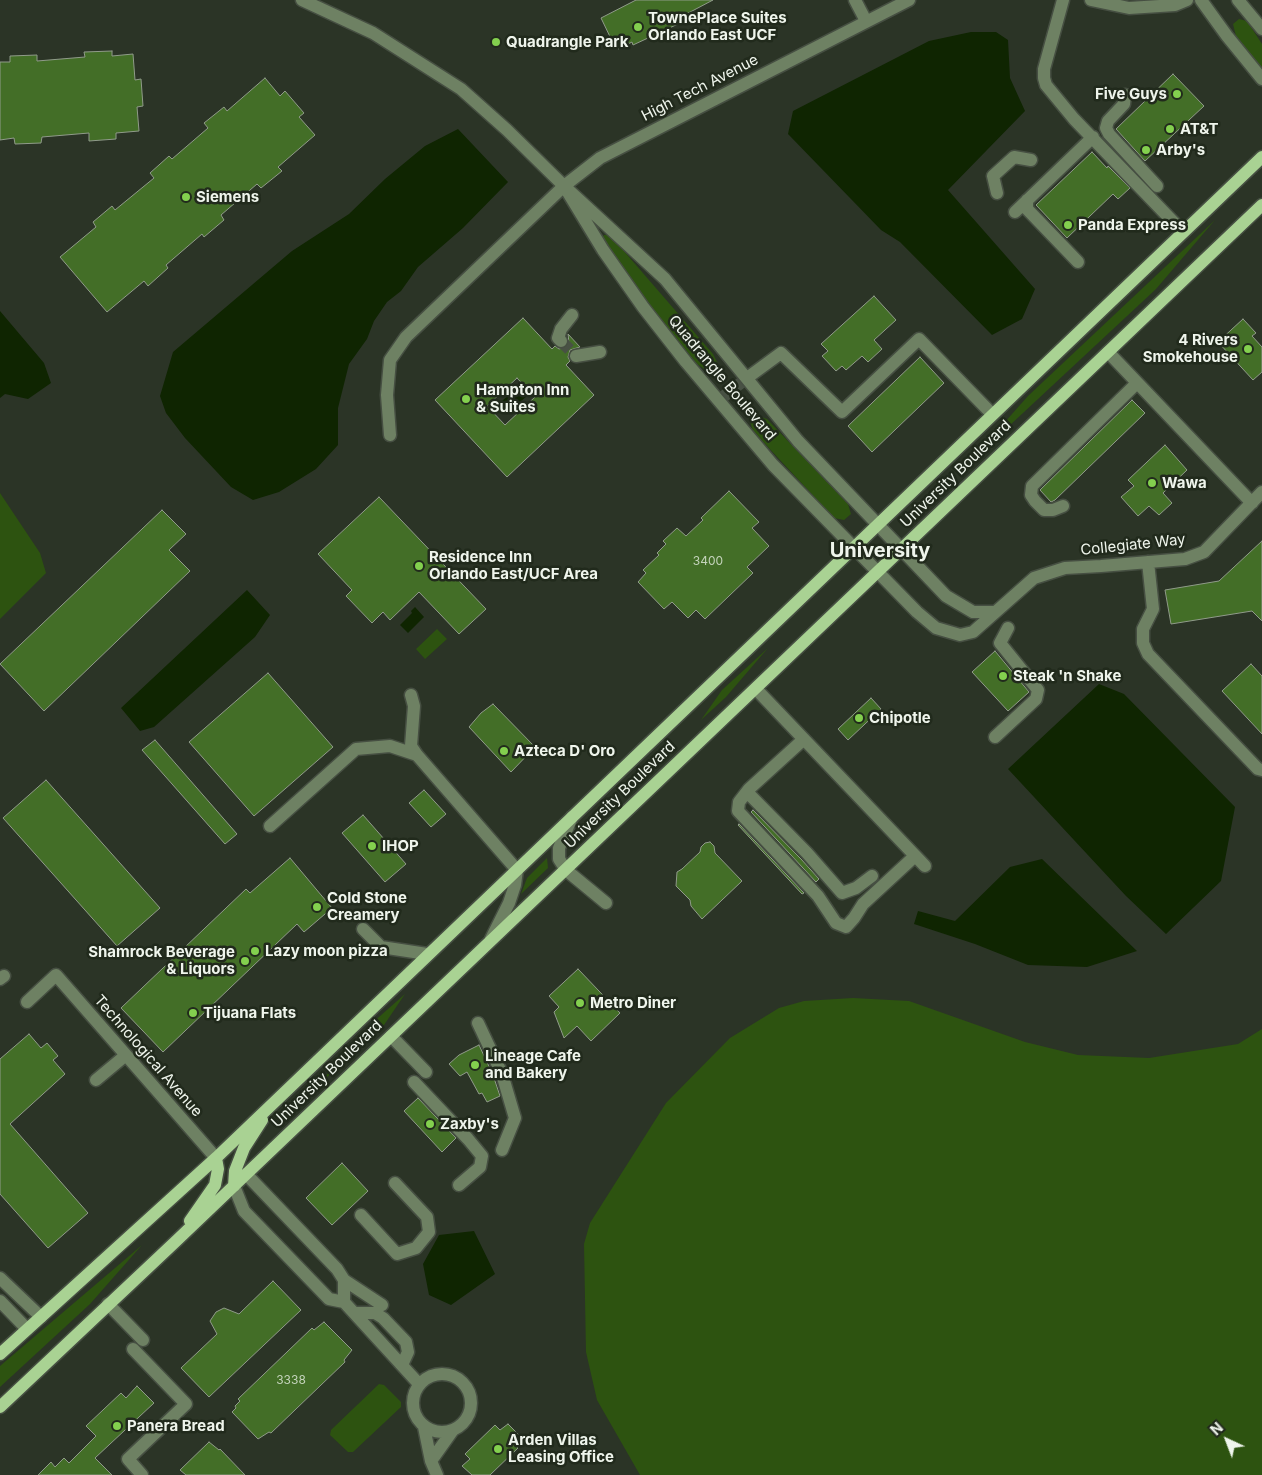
<!DOCTYPE html>
<style>
body{margin:0}
#map{position:relative;width:1262px;height:1475px;overflow:hidden;background:#2b3426;font-family:Inter,sans-serif}
canvas{display:block}
.north{position:absolute;left:1202px;top:1415px;width:50px;height:50px;-webkit-text-stroke:4px #212a1c;paint-order:stroke;rotate:317deg;font-size:14px;font-weight:700;line-height:20px;text-align:center;color:#eff5ec}
.north::after{content:'';display:block;margin:auto;width:18px;height:22px;background:#eff5ec;clip-path:polygon(50% 0,100% 100%,50% 72%,0 100%)}
</style>
<div id="map">
<canvas width="1262" height="1475"></canvas>
<div class="north">N</div>
</div>
<script>
const ctx = document.querySelector('canvas').getContext('2d');
ctx.lineJoin = 'round';
function paint(path, color) { ctx.fillStyle = color; ctx.fill(path, 'evenodd'); }
const toPath = rows => new Path2D(rows.map(r => 'M' + r).join(''));
function trace(path, color, width, dash) { ctx.strokeStyle = color; ctx.lineWidth = width; ctx.lineCap = dash ? 'butt' : 'round'; ctx.setLineDash(dash || []); ctx.stroke(path); }
function drawText(font, color, halo, rows, align = 'center') {
  ctx.font = font + ' Inter,sans-serif'; ctx.lineWidth = 5; ctx.setLineDash([]); ctx.textBaseline = 'middle'; ctx.strokeStyle = halo; ctx.fillStyle = color; for (const [text, x, y, turn = 0] of rows) {
    ctx.save(); ctx.translate(x, y); ctx.rotate((+turn || 0) * Math.PI / 180); ctx.textAlign = isNaN(turn) ? turn : align; if (halo) ctx.strokeText(text, 0, 0); ctx.fillText(text, 0, 0); ctx.restore();
  }
}
const green = toPath([
 [1239,19,1247,21,1262,44,1262,69,1236,36,1233,24],
 [1215,220,1156,289,964,468,1028,396],
 [604,235,610,235,713,354,725,378,722,381,697,364,644,299,601,239],
 [747,412,767,419,848,504,851,514,844,520,834,518,753,431],
 [0,493,40,553,46,573,0,619],
 [437,629,447,639,425,659,416,649],
 [768,648,726,697,701,720,722,690],
 [547,858,548,868,521,894,527,878],
 [405,994,382,1028,316,1087,371,1024],
 [853,998,909,1001,1025,1042,1078,1055,1149,1058,1238,1044,1262,1029,1262,1475,640,1475,597,1400,586,1352,584,1244,590,1223,666,1103,730,1038,779,1008,804,1001],
 [142,1245,90,1304,0,1387,0,1366],
 [379,1384,384,1385,401,1402,401,1407,353,1452,348,1452,330,1435,331,1430]
]);
const water = toPath([
 [971,32,996,32,1008,40,1010,78,1025,111,948,190,1035,289,1022,319,992,335,900,242,881,230,788,134,793,111,929,41],
 [458,129,508,182,463,228,418,267,401,291,387,302,374,321,367,339,349,364,338,408,338,445,316,469,279,492,253,500,231,487,185,438,166,413,160,396,173,352,292,251,349,214,385,179,425,146],
 [0,311,44,363,51,383,28,399,5,394,0,398],
 [518,386,527,396,508,412,500,403],
 [247,590,270,615,255,637,154,727,140,731,121,708],
 [415,607,424,617,408,633,400,625,412,613,411,611],
 [1099,684,1124,694,1235,807,1221,881,1166,934,1126,896,1008,769],
 [1042,859,1137,951,1087,967,1028,965,975,944,914,924,918,911,955,921,1010,867],
 [474,1231,495,1274,451,1305,429,1295,423,1264,439,1235]
]);
const building = toPath([
 [636,0,713,0,675,20,678,24,633,45,632,42,618,49,616,44,614,45,601,18,636,0],
 [112,51,112,56,133,54,135,80,141,79,143,106,137,107,139,131,116,133,116,139,89,141,89,133,42,137,41,143,15,144,14,138,0,140,0,62,10,62,10,56,37,55,37,61,85,57,84,52,112,51],
 [1173,74,1204,106,1145,161,1116,129,1173,74],
 [265,78,280,96,285,91,304,113,299,117,315,135,278,167,282,171,261,188,257,184,221,215,224,220,204,237,202,234,166,265,168,268,148,286,144,281,107,312,60,257,96,227,93,222,112,206,115,210,154,178,150,173,169,156,172,159,208,128,204,123,224,107,227,111,265,78],
 [1092,152,1107,168,1108,166,1130,188,1118,199,1113,194,1067,238,1036,205,1092,152],
 [874,296,896,320,874,340,882,349,868,362,862,356,846,370,842,366,836,371,822,356,828,351,821,344,874,296],
 [523,318,552,349,555,346,559,349,566,347,569,343,568,334,580,347,570,350,568,357,570,361,566,365,594,395,507,477,435,400,523,318],
 [517,378,535,397,505,425,487,406,517,378],
 [1243,319,1256,333,1252,336,1262,347,1262,372,1253,380,1218,342,1243,319],
 [920,357,944,383,872,452,848,426,920,357],
 [1132,400,1145,413,1055,500,1051,502,1040,490,1132,400],
 [1165,445,1187,470,1163,493,1172,503,1159,515,1149,506,1138,516,1121,497,1134,486,1128,480,1165,445],
 [729,491,759,522,752,528,769,546,747,567,753,573,705,619,696,610,688,618,672,602,664,609,638,582,646,573,643,570,659,555,657,553,666,544,663,541,677,528,686,536,703,520,701,518,729,491],
 [379,497,486,609,459,634,419,592,390,620,383,612,372,623,346,596,352,590,318,554,379,497],
 [162,510,186,534,169,550,190,571,44,711,0,664,162,510],
 [1262,541,1262,621,1252,611,1171,624,1165,590,1219,581,1262,541],
 [995,651,1029,692,1008,711,972,672,995,651],
 [1251,664,1262,676,1262,734,1222,691,1251,664],
 [268,673,333,747,254,816,189,742,268,673],
 [871,698,881,709,848,740,838,729,871,698],
 [493,704,535,747,511,772,469,727,481,713,493,704],
 [155,740,237,834,225,844,142,750,155,740],
 [46,780,160,908,117,946,3,818,46,780],
 [424,790,446,814,431,827,409,803,424,790],
 [753,810,801,859,819,879,816,882,751,812,753,810],
 [363,815,406,864,385,882,342,833,363,815],
 [739,824,804,893,802,894,738,825,739,824],
 [710,842,714,846,715,853,742,881,702,919,691,906,690,900,676,886,677,872,682,869,700,852,701,847,705,843,710,842],
 [290,858,332,908,304,932,297,924,163,1052,121,1008,246,889,250,893,290,858],
 [578,969,620,1013,591,1041,577,1026,564,1038,554,1012,559,1007,549,996,578,969],
 [29,1034,41,1048,47,1043,58,1056,53,1060,65,1074,10,1124,88,1213,48,1248,0,1194,0,1059,29,1034],
 [479,1045,493,1075,500,1096,487,1102,482,1093,479,1094,467,1072,460,1076,449,1064,459,1055,479,1045],
 [418,1098,456,1138,442,1152,404,1111,418,1098],
 [342,1163,368,1191,332,1225,306,1198,342,1163],
 [273,1281,301,1310,209,1397,181,1368,217,1334,210,1321,216,1312,224,1308,239,1314,273,1281],
 [324,1322,352,1350,344,1360,345,1362,271,1433,269,1432,258,1439,232,1412,236,1408,235,1406,240,1401,238,1399,312,1328,314,1330,324,1322],
 [137,1386,154,1403,95,1458,112,1475,38,1475,51,1462,55,1467,64,1458,69,1463,96,1436,86,1426,121,1393,126,1398,137,1386],
 [508,1424,521,1437,514,1444,518,1448,490,1475,472,1475,462,1466,470,1459,465,1454,495,1425,500,1430,508,1424],
 [209,1442,219,1450,220,1449,245,1475,186,1475,180,1470,209,1442]
]);
const minorTunnel = toPath([
 [561,341,576,356],
 [718,401,747,378]
]);
const minor = toPath([
 [302,0,373,33,461,89,507,130,564,186,665,279,798,441,946,596,973,612,995,612],
 [855,0,866,21],
 [1063,0,1044,69,1044,78,1046,85,1074,119,1183,232],
 [1091,0,1129,8,1175,5,1187,0],
 [1201,0,1227,36,1262,79],
 [1238,0,1262,29],
 [1125,95,1124,104,1108,121,1106,128,1109,134,1157,186],
 [564,186,603,250,643,307,686,362,773,465,917,612,936,628,960,635,973,632,1034,578,1065,568,1101,566,1185,559,1204,552,1262,492],
 [997,193,993,176,1014,157,1031,160],
 [1027,200,1027,209,1078,262],
 [1015,212,1093,137],
 [561,341,558,338,561,329,572,315],
 [1108,352,1252,503],
 [576,356,600,352],
 [747,378,781,353,842,412,919,339,992,414],
 [390,435,387,395,390,360,406,337,564,186,600,158,909,0],
 [1063,506,1053,510,1044,510,1035,501,1031,495,1032,486,1137,383],
 [1148,562,1153,609,1143,629,1143,643,1148,654,1258,769,1262,770],
 [756,689,925,866],
 [411,695,414,706,411,746,417,755,517,870,515,885,509,903,491,939],
 [995,737,1036,699,1038,690,1000,643,1008,628],
 [804,739,749,789,739,802,738,811,818,896,836,923,846,927,854,918,863,904,915,856],
 [747,792,807,853,842,893,856,888,872,876],
 [572,817,559,848,559,859,566,870,606,903],
 [270,826,356,749,390,746,417,755],
 [363,929,381,947,427,954],
 [0,979,4,976],
 [27,1002,56,975,216,1158],
 [478,1023,502,1074,515,1118,502,1150],
 [391,1036,426,1072],
 [96,1080,126,1055],
 [414,1082,468,1139,482,1156,480,1167,459,1185],
 [246,1174,337,1269,344,1280,344,1302],
 [234,1186,244,1211,329,1299,344,1302,419,1384],
 [361,1215,397,1254,416,1248,429,1232,427,1217,395,1183],
 [0,1278,41,1317],
 [344,1280,382,1305],
 [0,1301,27,1329],
 [108,1304,143,1340],
 [355,1313,375,1313,383,1318,406,1342,408,1352,402,1365],
 [133,1349,186,1404,128,1459,142,1475],
 '413 1403a29 29 0 1 1 58 0a29 29 0 1 1-58 0Z',
 [424,1427,431,1461,437,1475],
 [431,1461,453,1430]
]);
const major = toPath([
 [234,1186,235,1171,244,1148,262,1120],
 [190,1221,215,1185,218,1169,216,1158],
 [0,1354,216,1158,1262,157],
 [0,1407,174,1243,1262,205]
]);
const markers = [
 [638,27,5,"#83d04e"],
 [496,42,5,"#83d04e"],
 [1177,94,5,"#83d04e"],
 [1170,129,5,"#83d04e"],
 [1146,150,5,"#83d04e"],
 [186,197,5,"#83d04e"],
 [1068,225,5,"#83d04e"],
 [1248,349,5,"#83d04e"],
 [466,399,5,"#83d04e"],
 [1152,483,5,"#83d04e"],
 [419,566,5,"#83d04e"],
 [1003,676,5,"#83d04e"],
 [859,718,5,"#83d04e"],
 [504,751,5,"#83d04e"],
 [372,846,5,"#83d04e"],
 [317,907,5,"#83d04e"],
 [255,951,5,"#83d04e"],
 [245,961,5,"#83d04e"],
 [580,1003,5,"#83d04e"],
 [193,1013,5,"#83d04e"],
 [475,1065,5,"#83d04e"],
 [430,1124,5,"#83d04e"],
 [117,1426,5,"#83d04e"],
 [498,1449,5,"#83d04e"]
];
const numberNames = [
 ["3400",708,561],
 ["3338",291,1380]
];
const poiNames = [
 ["TownePlace Suites",648,18],
 ["Orlando East UCF",648,35],
 ["Quadrangle Park",506,42],
 ["Five Guys",1167,94,"right"],
 ["AT&T",1180,129],
 ["Arby's",1156,150],
 ["Siemens",196,197],
 ["Panda Express",1078,225],
 ["4 Rivers",1238,340,"right"],
 ["Smokehouse",1238,357,"right"],
 ["Hampton Inn",476,390],
 ["& Suites",476,407],
 ["Wawa",1162,483],
 ["Residence Inn",429,557],
 ["Orlando East/UCF Area",429,574],
 ["Steak 'n Shake",1013,676],
 ["Chipotle",869,718],
 ["Azteca D' Oro",514,751],
 ["IHOP",382,846],
 ["Cold Stone",327,898],
 ["Creamery",327,915],
 ["Lazy moon pizza",265,951],
 ["Shamrock Beverage",235,952,"right"],
 ["& Liquors",235,969,"right"],
 ["Metro Diner",590,1003],
 ["Tijuana Flats",203,1013],
 ["Lineage Cafe",485,1056],
 ["and Bakery",485,1073],
 ["Zaxby's",440,1124],
 ["Panera Bread",127,1426],
 ["Arden Villas",508,1440],
 ["Leasing Office",508,1457]
];
const streetNames = [
 ["High Tech Avenue",700,88,-27],
 ["Quadrangle Boulevard",722,378,50],
 ["University Boulevard",956,474,-44],
 ["Collegiate Way",1133,545,-6],
 ["University Boulevard",620,795,-44],
 ["Technological Avenue",148,1056,49],
 ["University Boulevard",327,1074,-44]
];
const districtNames = [
 ["University",880,551]
];
paint(green, '#2d5310');
paint(water, '#0f2501');
paint(building, '#436e27');
trace(building, '#909b8a', 1);
trace(minorTunnel, '#485144', 12, [12, 6]);
trace(minor, '#464f42', 15);
trace(major, '#464f42', 15);
trace(minor, '#6e8163', 12);
trace(major, '#a9d293', 12);
for (const [x, y, r, color] of markers) { const dot = new Path2D(); dot.arc(x, y, r, 0, 2 * Math.PI); ctx.fillStyle = color; ctx.fill(dot); trace(dot, '#212a1c', 2); }
drawText('12px', '#c4d3bb', null, numberNames);
drawText('bold 15px', '#eff5ec', '#212a1c', poiNames, 'left');
drawText('15px', '#eff5ec', '#212a1c', streetNames);
drawText('bold 20px', '#eff5ec', '#212a1c', districtNames);
</script>
